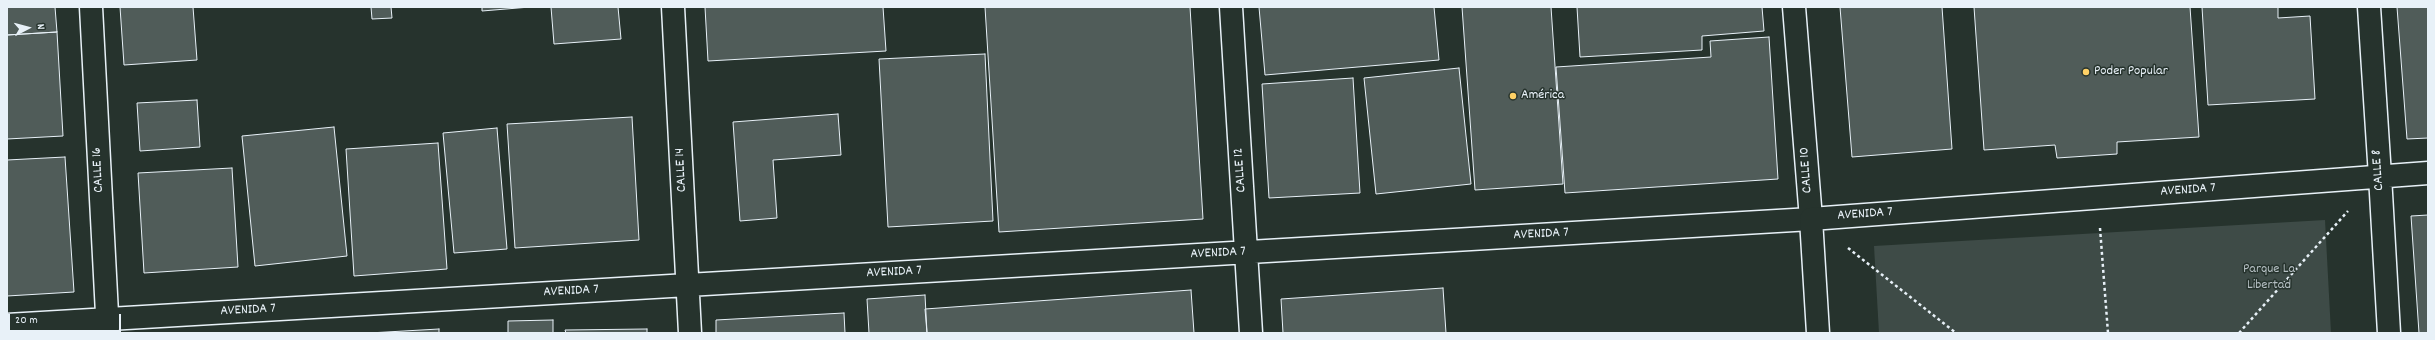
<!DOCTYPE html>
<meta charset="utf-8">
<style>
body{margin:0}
#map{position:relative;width:2435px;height:340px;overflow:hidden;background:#26332d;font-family:Dekko,sans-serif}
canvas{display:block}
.frame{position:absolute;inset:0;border:8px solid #e8f1f8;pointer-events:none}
.north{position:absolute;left:8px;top:8px;width:40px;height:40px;-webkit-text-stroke:3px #26332d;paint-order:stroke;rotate:84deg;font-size:11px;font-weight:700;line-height:16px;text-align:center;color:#e8f1f8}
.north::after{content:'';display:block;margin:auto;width:14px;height:18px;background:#e8f1f8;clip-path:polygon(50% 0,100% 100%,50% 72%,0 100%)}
.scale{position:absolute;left:8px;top:314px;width:113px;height:18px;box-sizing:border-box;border:2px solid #e8f1f8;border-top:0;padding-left:5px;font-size:12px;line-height:14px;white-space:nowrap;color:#e8f1f8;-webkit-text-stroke:3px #26332d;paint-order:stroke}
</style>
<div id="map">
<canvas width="2435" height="340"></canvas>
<div class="frame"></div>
<div class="north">N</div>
<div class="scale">20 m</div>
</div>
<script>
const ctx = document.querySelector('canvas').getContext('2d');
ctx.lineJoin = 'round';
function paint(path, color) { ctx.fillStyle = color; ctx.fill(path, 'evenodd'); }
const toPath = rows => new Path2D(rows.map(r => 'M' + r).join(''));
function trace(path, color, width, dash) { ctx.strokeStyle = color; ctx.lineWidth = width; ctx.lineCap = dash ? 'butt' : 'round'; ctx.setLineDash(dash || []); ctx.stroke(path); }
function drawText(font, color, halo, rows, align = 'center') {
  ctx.font = font + ' Dekko,sans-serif'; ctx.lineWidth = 3; ctx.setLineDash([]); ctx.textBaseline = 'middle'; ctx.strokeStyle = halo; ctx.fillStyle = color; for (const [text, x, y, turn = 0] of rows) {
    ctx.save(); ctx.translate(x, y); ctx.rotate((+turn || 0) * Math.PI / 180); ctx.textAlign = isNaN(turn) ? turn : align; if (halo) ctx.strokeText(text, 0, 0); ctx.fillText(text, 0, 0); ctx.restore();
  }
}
const green = toPath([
 [2325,220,2331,333,1879,333,1874,246]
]);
const building = toPath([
 [7,7,55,7,57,32,7,35,7,7],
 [120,7,193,7,197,60,124,65,120,7],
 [371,7,391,7,392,18,372,19,371,7],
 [482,7,530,7,482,11,482,7],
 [551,7,618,7,621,39,554,44,551,7],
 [705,7,883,7,886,51,708,61,705,7],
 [985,7,1190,7,1203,219,999,232,985,7],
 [1259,7,1434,7,1439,60,1265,75,1259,7],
 [1462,7,1551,7,1563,184,1475,190,1462,7],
 [1577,7,1762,7,1764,31,1702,36,1702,50,1580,57,1577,7],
 [1840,7,1942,7,1952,149,1852,157,1840,7],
 [1974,7,2190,7,2199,137,2117,142,2117,154,2057,158,2055,145,1984,150,1974,7],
 [2202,7,2278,7,2278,18,2310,16,2315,99,2208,105,2202,7],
 [2397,7,2428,7,2428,138,2407,139,2397,7],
 [57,32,63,136,7,139,7,35,57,32],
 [1769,37,1778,179,1565,193,1556,67,1711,57,1710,41,1769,37],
 [985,54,993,221,888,227,879,59,985,54],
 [1459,68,1471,184,1376,194,1364,78,1459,68],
 [1353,78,1360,193,1269,198,1262,84,1353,78],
 [197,100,200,147,140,151,137,103,197,100],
 [838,114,841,155,773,160,777,218,740,221,733,122,838,114],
 [632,117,639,240,515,248,507,124,632,117],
 [334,127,347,256,255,266,242,136,334,127],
 [497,128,507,249,454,253,443,133,497,128],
 [438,143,447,269,354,276,346,149,438,143],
 [65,157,74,292,7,296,7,160,65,157],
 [232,168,238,267,144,273,138,173,232,168],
 [2428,215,2428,333,2419,333,2411,216,2428,215],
 [1443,288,1446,333,1283,333,1281,299,1443,288],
 [1191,290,1194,333,927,333,925,309,1191,290],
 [925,295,927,333,869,333,867,299,925,295],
 [844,313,845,333,716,333,716,320,844,313],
 [553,320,553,333,508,333,508,321,553,320],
 [439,329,439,333,369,333,439,329],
 [647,329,647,333,566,333,565,330,647,329]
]);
const path = toPath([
 [2100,228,2108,333],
 [1848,248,1956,333],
 [2239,333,2348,211]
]);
const street = toPath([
 [91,7,108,333],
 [673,7,690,333],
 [1231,7,1251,333],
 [2369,7,2380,176],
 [7,325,1811,219,1794,7]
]);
const secondary = toPath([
 [2380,176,2389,333],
 [1818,333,1811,219,2428,173]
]);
const markers = [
 [2086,72,4,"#ffd166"],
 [1513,96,4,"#ffd166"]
];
const poiNames = [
 ["Poder Popular",2094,72],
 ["América",1521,96]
];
const streetNames = [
 ["CALLE 16",99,170,-93],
 ["CALLE 14",682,170,-93],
 ["CALLE 12",1241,170,-94],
 ["CALLE 10",1807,170,-94],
 ["CALLE 8",2379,170,-94],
 ["AVENIDA 7",2188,191,-4],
 ["AVENIDA 7",1865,215,-4],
 ["AVENIDA 7",1541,235,-3],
 ["AVENIDA 7",1218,254,-3],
 ["AVENIDA 7",894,273,-3],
 ["AVENIDA 7",571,292,-3],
 ["AVENIDA 7",248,311,-3]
];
const parkNames = [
 ["Parque La",2269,270],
 ["Libertad",2269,286]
];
paint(green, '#3e4b47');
paint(building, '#505c59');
trace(building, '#e8f1f8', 1);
trace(street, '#e8f1f8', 25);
trace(secondary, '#e8f1f8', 25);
trace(path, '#e8f1f8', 2.5, [3, 3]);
trace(street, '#26332d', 22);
trace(secondary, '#26332d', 22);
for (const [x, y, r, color] of markers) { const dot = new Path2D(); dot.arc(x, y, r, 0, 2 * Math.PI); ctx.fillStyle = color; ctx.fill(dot); trace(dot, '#26332d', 1.5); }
drawText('14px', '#e8f1f8', '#26332d', poiNames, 'left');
drawText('14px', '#e8f1f8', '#26332d', streetNames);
drawText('14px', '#b5bfc3', '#26332d', parkNames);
</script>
